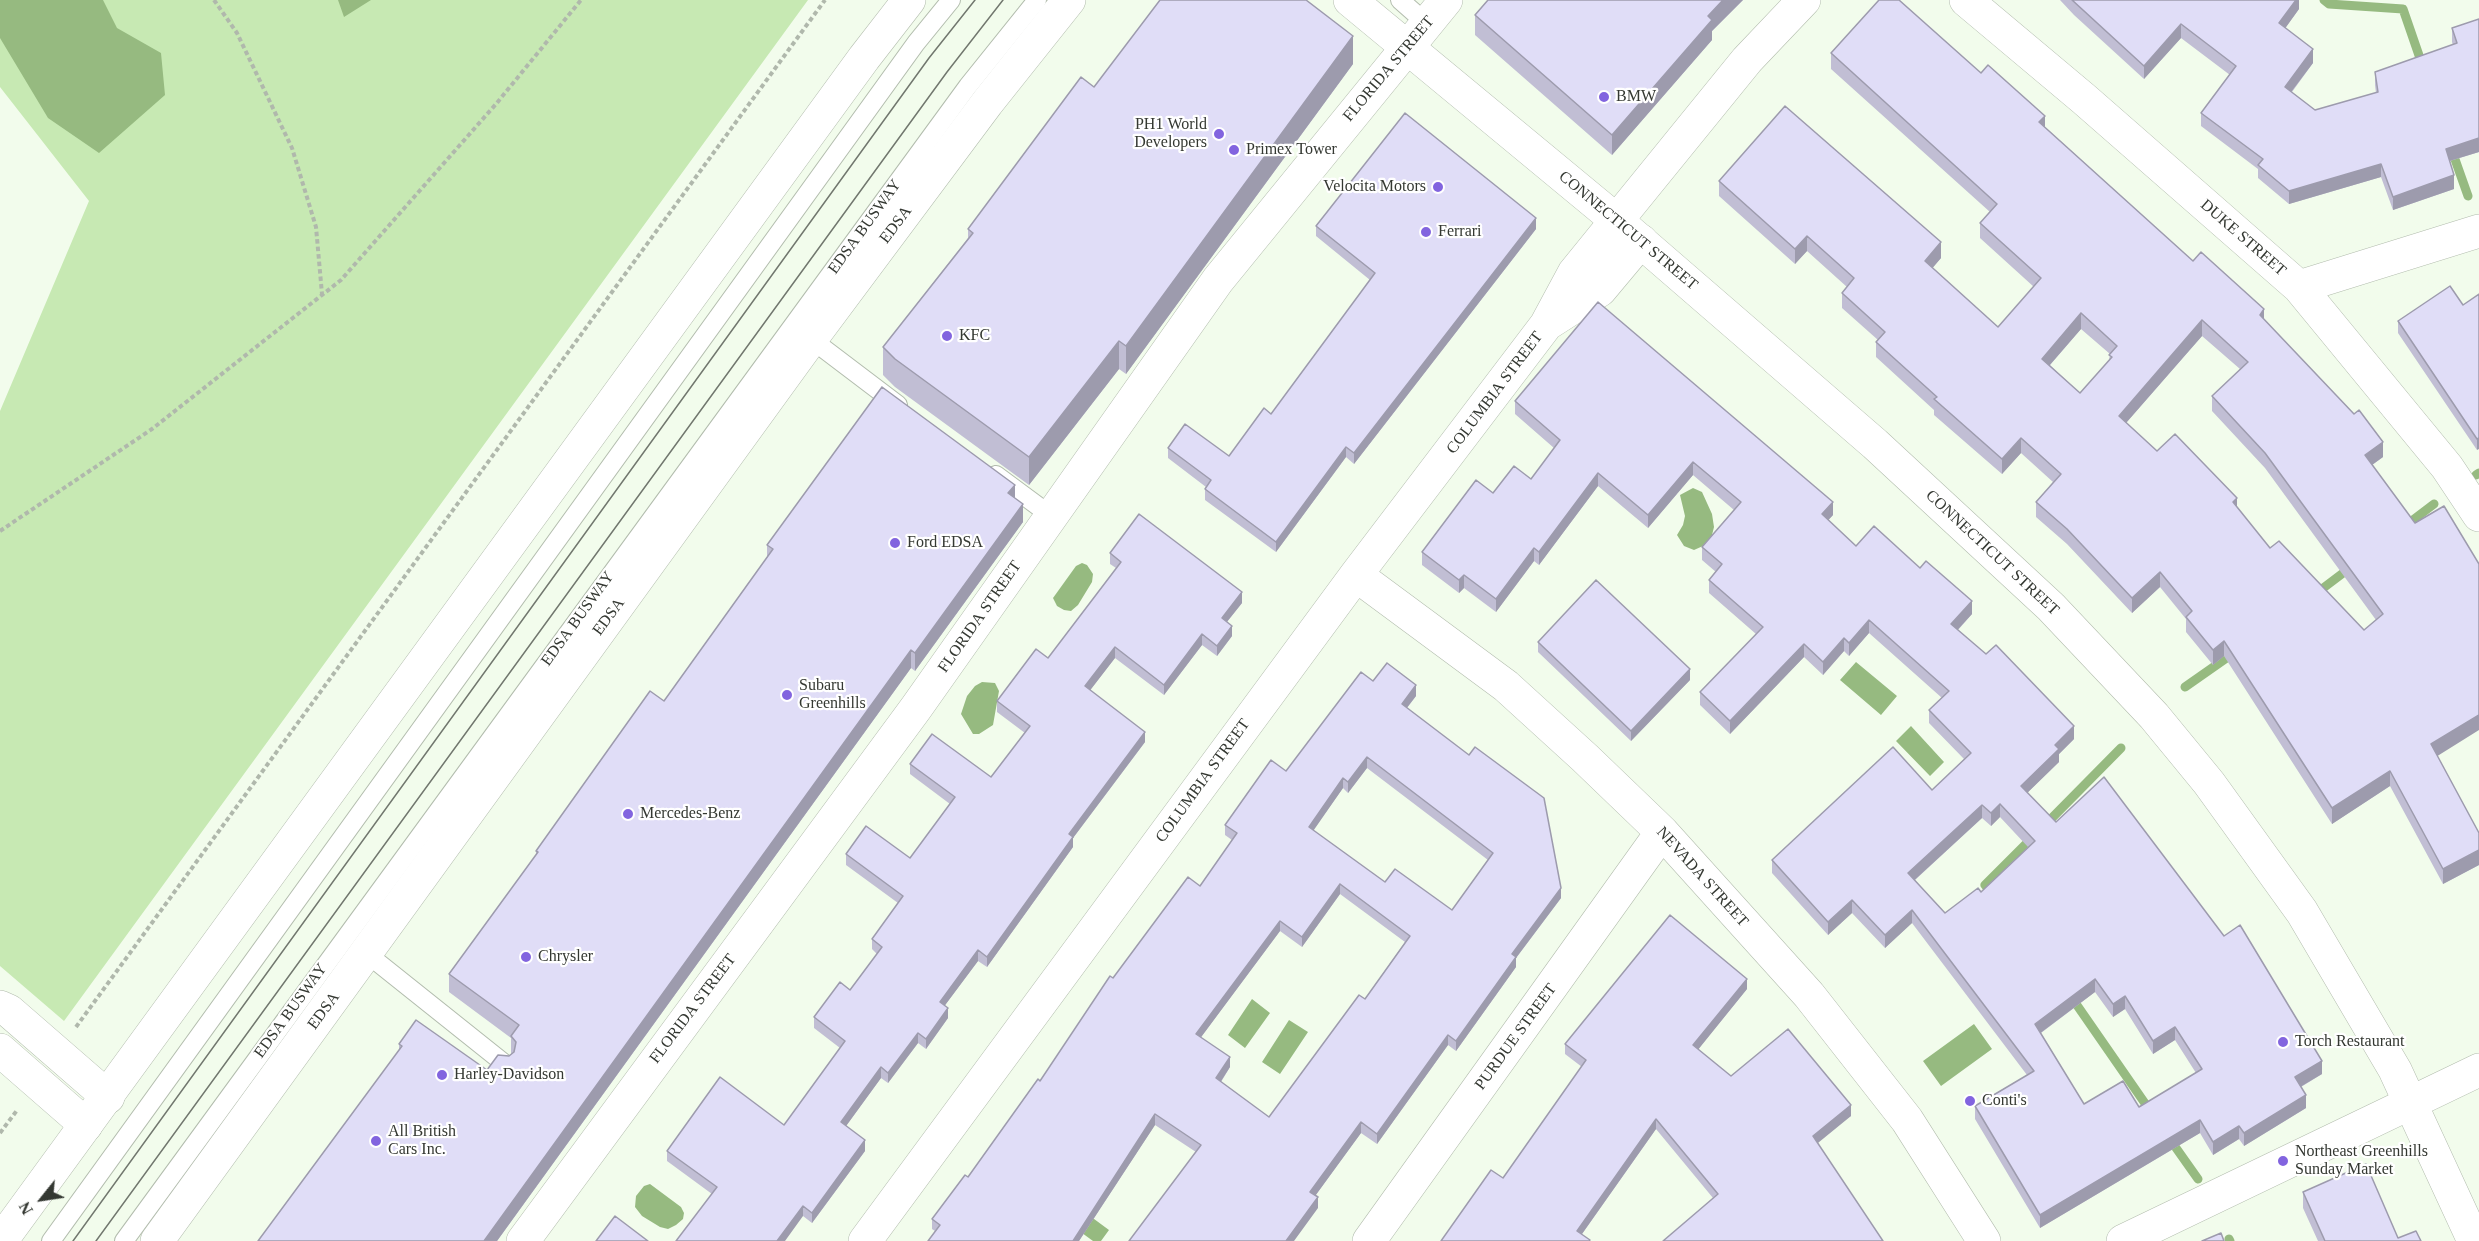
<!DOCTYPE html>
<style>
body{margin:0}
#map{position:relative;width:2479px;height:1241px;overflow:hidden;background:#f2fcec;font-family:"Times New Roman",serif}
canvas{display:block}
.north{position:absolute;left:12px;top:1169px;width:60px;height:60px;-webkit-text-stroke:4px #fff;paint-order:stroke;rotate:240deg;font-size:16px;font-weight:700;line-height:24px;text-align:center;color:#343832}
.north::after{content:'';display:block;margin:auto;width:21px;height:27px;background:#343832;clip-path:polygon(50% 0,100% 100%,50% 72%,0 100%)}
</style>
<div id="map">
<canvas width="2479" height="1241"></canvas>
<div class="north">N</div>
</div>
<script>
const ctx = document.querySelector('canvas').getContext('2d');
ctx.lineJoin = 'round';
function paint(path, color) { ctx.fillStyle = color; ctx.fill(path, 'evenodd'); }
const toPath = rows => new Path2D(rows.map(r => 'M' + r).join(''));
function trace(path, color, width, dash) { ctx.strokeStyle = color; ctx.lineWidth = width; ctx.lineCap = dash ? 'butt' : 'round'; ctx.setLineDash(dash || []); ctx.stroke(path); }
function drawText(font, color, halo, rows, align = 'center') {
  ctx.font = font + ' "Times New Roman",serif'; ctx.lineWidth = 4.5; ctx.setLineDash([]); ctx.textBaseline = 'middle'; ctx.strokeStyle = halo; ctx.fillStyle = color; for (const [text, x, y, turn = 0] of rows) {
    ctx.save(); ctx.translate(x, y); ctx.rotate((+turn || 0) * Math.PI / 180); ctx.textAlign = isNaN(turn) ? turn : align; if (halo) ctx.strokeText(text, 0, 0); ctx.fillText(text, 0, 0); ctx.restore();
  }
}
const green = toPath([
 [0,0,808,0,64,1021,0,966,0,411,89,201,0,87]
]);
const water = toPath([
 [0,0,103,0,117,28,161,53,165,95,99,153,48,118,0,38],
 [338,0,371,0,344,17],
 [1693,488,1702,492,1712,514,1714,527,1711,539,1703,546,1694,550,1684,546,1677,535,1683,525,1685,516,1680,495],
 [1082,563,1087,565,1093,574,1092,582,1078,605,1071,611,1064,610,1057,606,1053,598,1076,566],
 [1856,662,1897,696,1881,715,1840,680],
 [982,682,995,683,999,691,993,725,979,734,973,734,961,714,967,696,975,686],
 [1911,726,1944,762,1930,776,1896,741],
 [1252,999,1270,1013,1245,1048,1228,1035],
 [1289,1020,1308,1032,1280,1074,1262,1062],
 [1974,1024,1992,1049,1941,1086,1923,1061],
 [650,1184,681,1207,684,1213,683,1219,676,1225,668,1229,660,1227,642,1216,635,1207,636,1196,644,1186],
 [1071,1202,1109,1230,1101,1241,1093,1241,1060,1217]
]);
const stream = toPath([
 [2324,0,2329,4,2403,9,2423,67],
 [2451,148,2468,196],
 [2476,475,2479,473],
 [2405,526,2434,504],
 [2314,595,2351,567],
 [2185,687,2235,652],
 [2045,825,2121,748],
 [1992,894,1985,885,2033,837],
 [2072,998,2151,1112],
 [2169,1138,2198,1179],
 [2229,1239,2230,1241]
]);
const path = toPath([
 [214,0,237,33,292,148,316,227,322,294],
 [0,531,152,429,341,280,496,104,581,0],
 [76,1027,825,0],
 [0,1133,18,1109]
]);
const lane = toPath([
 [1400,0,1426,23],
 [811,339,898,405],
 [996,475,1050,515],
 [366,953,505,1064],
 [51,1241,916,43,951,0],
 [124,1241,968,86,1037,0]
]);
const street = toPath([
 [1966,0,2084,99,2299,287,2447,467,2479,515],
 [2299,287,2479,231],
 [1550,322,1600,290,1641,241],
 [1356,575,1506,686,1585,758,1662,832,1809,995,1907,1120,1984,1241],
 [0,1007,9,1011,108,1097],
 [0,1050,86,1125],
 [523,1241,916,708,1218,280,1446,0],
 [865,1241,1356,575,1546,325,1574,273,1747,60,1804,0],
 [1369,1241,1662,832],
 [2123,1241,2479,1070]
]);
const secondary = toPath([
 [1350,0,1616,220,1875,444,2051,607,2154,716,2209,783,2302,912,2395,1070,2474,1241]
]);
const highway = toPath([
 [1,1241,864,58,909,0],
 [157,1241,811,339,987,103,1069,0]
]);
const tram = toPath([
 [73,1241,929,58,975,0],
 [96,1241,947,72,1003,0]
]);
const wall = toPath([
 [1488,0,1743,0,1712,31,1712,40,1612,155,1475,35,1475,15],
 [2060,0,2299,0,2299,9,2285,28,2313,63,2292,92,2315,110,2376,93,2375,85,2375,72,2453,45,2452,42,2452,28,2479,19,2479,152,2450,161,2454,189,2393,210,2381,177,2289,204,2258,178,2258,169,2201,126,2201,113,2230,75,2181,38,2144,79,2074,15],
 [1831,53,2045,127,2193,261,2264,319,2383,457,2372,465,2437,756,2479,833,2479,865,2443,884,2390,786,2332,824,2224,656,2213,665,2186,632,2186,619,2160,587,2132,613,2067,544,2036,517,2036,502,2053,482,2021,453,2002,474,1934,415,1934,410,1876,357,1876,342,1878,340,1842,308,1842,293,1847,287,1807,251,1795,264,1719,196,1719,181,1941,258,1932,268,1998,327,2034,287,1980,238,1980,223,1990,212,1831,69],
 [2081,329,2110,354,2109,360,2080,393,2050,365],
 [2202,336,2240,369,2212,396,2212,411,2265,468,2376,620,2364,630,2270,548,2237,508,2157,451,2126,423],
 [1353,64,1126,374,1119,369,1029,485,895,387,883,375,883,347,968,238,968,229,1094,87],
 [1316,226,1536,229,1354,464,1346,457,1276,552,1205,500,1205,489,1206,487,1168,458,1168,448,1229,456,1271,414,1370,280,1316,236],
 [2479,294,2477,450,2398,333,2398,321,2463,305],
 [1598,302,1833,515,1828,520,1856,546,1972,614,1958,630,2074,739,2059,754,2059,762,2027,793,2056,822,2322,1074,2301,1087,2306,1108,2244,1146,2239,1139,2213,1155,2200,1133,2040,1228,1975,1119,1975,1106,2027,1075,1912,923,1885,948,1852,913,1828,935,1772,873,1772,860,1932,790,1964,759,1929,723,1929,710,1942,698,1869,633,1849,656,1844,651,1823,675,1804,657,1730,734,1700,705,1700,692,1756,634,1709,593,1709,580,1716,572,1702,560,1702,547,1734,510,1693,475,1648,528,1598,486,1539,565,1534,561,1496,612,1464,588,1459,593,1422,565,1422,552,1493,493,1531,479,1554,448,1515,414,1515,401],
 [2000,817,2028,847,1981,892,1945,913,1915,880,1982,818,1991,826],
 [2095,992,2113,1017,2125,1009,2153,1054,2175,1040,2196,1073,2139,1107,2084,1104,2041,1033],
 [1015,498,1023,522,915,671,911,668,497,1241,399,1050,399,1044,487,1070,511,1054,511,1038,449,992,449,974,536,855,536,851,664,701,767,557,767,545],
 [1110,553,1242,603,1227,622,1232,636,1217,656,1202,645,1164,695,1115,658,1090,690,1145,742,1073,838,1073,847,987,967,978,961,945,1005,948,1018,926,1049,918,1043,888,1083,881,1078,846,1126,865,1151,812,1223,803,1216,712,1194,667,1161,667,1151,784,1125,840,1048,814,1028,814,1017,850,990,877,954,872,949,872,939,898,903,846,865,846,854,910,858,950,804,910,774,910,764,991,777,1025,733,997,712,997,701,1048,658,1116,568,1110,564],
 [1538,642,1690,680,1631,741,1538,652],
 [1373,681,1416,696,1407,708,1561,898,1516,958,1516,967,1456,1051,1448,1045,1377,1144,1361,1133,1315,1196,1318,1208,1196,1152,1155,1125,1079,1241,928,1241,935,1231,932,1229,932,1219,968,1177,1040,1081,1113,978,1200,886,1232,840,1225,835,1225,825,1286,771],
 [1367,768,1488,860,1452,910,1385,882,1313,830,1343,788,1348,793],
 [1340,894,1405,942,1365,999,1269,1117,1221,1082,1230,1067,1201,1037,1280,931,1302,947],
 [1747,989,1698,1049,1731,1076,1851,1116,1713,1198,1656,1129,1582,1234,1590,1241,1503,1178,1582,1067,1565,1054,1565,1044],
 [2303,1192,2398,1238,2421,1241,2318,1241,2303,1208]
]);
const shadedWall = toPath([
 [1723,0,1743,0,1712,31,1712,40,1612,155,1612,135,1708,16],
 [2296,0,2299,0,2299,9,2279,37,2279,23],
 [2181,24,2181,38,2144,79,2144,66],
 [1353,36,1353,64,1126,374,1126,346],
 [2313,49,2313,63,2285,100,2285,87],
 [2045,116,2045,131,2039,122],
 [2479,138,2479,152,2446,162,2446,149],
 [2381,164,2381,177,2289,204,2289,191],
 [2454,175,2454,189,2393,210,2393,197],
 [1536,218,1536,229,1354,464,1354,453],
 [1807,236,1807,251,1795,264,1795,249],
 [1941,242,1941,258,1925,277,1925,261],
 [2264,309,2264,325,2260,315],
 [2081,313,2081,329,2042,374,2042,359],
 [2202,320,2202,336,2119,431,2119,416],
 [1119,341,1119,369,1029,485,1029,457],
 [2021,438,2021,453,2002,474,2002,459],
 [2479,438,2479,449,2477,450,2477,439],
 [2383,442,2383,457,2365,470,2365,455],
 [1346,447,1346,457,1276,552,1276,542],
 [1693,462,1693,475,1648,528,1648,515],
 [1598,473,1598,486,1539,565,1539,552],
 [1015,485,1015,503,1008,493],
 [2237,498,2237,513,2233,502],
 [1833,502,1833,515,1822,527,1822,514],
 [1023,504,1023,522,915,671,915,653],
 [1534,548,1534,561,1496,612,1496,599],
 [2160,572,2160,587,2132,613,2132,598],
 [1464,575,1464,588,1459,593,1459,580],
 [1242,592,1242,603,1222,628,1222,618],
 [1972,601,1972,614,1951,637,1951,624],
 [1869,620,1869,633,1849,656,1849,643],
 [1232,626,1232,636,1217,656,1217,646],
 [1202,634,1202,645,1164,695,1164,685],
 [1844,638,1844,651,1823,675,1823,662],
 [2224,641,2224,656,2213,665,2213,650],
 [1804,644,1804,657,1730,734,1730,721],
 [1115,647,1115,658,1085,697,1085,686],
 [911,650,911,668,497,1241,484,1241],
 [1690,669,1690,680,1631,741,1631,731],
 [1416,685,1416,696,1402,714,1402,704],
 [2479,715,2479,730,2431,760,2431,744],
 [2074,726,2074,739,2059,754,2059,762,2021,799,2021,786,2055,745],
 [1145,732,1145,742,1073,838,1073,847,987,967,987,957,1069,834],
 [1367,757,1367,768,1348,793,1348,782],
 [2390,771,2390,786,2332,824,2332,808],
 [1343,778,1343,788,1309,837,1309,827],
 [2000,804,2000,817,1991,826,1991,813],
 [1982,805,1982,818,1908,886,1908,873],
 [2479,850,2479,865,2443,884,2443,869],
 [1340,884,1340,894,1302,947,1302,937],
 [1561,888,1561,898,1516,958,1516,967,1456,1051,1456,1041,1512,954],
 [1852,900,1852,913,1828,935,1828,922],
 [1912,910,1912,923,1885,948,1885,935],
 [1280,921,1280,931,1196,1044,1196,1034],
 [978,950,978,961,940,1012,940,1002],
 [1747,979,1747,989,1693,1056,1693,1045],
 [2095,979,2095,992,2035,1037,2035,1024],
 [2125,996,2125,1009,2113,1017,2113,1004],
 [948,1008,948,1018,926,1049,926,1039],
 [2175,1027,2175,1040,2153,1054,2153,1041],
 [918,1033,918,1043,888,1083,888,1073],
 [1448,1035,1448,1045,1377,1144,1377,1134],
 [1230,1057,1230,1067,1216,1089,1216,1078],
 [2322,1061,2322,1074,2295,1090,2295,1077],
 [881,1067,881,1078,841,1133,841,1122],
 [2306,1095,2306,1108,2244,1146,2244,1133],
 [1851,1105,1851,1116,1813,1147,1813,1136],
 [1155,1114,1155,1125,1079,1241,1073,1241],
 [1656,1119,1656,1129,1577,1241,1577,1231],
 [2200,1120,2200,1133,2040,1228,2040,1215],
 [1361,1122,1361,1133,1310,1203,1310,1192],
 [2239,1126,2239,1139,2213,1155,2213,1142],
 [865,1140,865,1151,812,1223,812,1213],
 [1318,1197,1318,1208,1294,1241,1286,1241],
 [803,1206,803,1216,785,1241,777,1241]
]);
const building = toPath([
 [1160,0,1306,0,1353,36,1126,346,1119,341,1029,457,895,359,883,347,973,233,968,229,1081,77,1094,87,1160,0],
 [1488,0,1723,0,1708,16,1712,20,1612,135,1475,15,1488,0],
 [1879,0,1899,0,1981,73,1988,65,2045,116,2039,122,2193,261,2201,252,2264,309,2260,315,2354,414,2359,410,2383,442,2365,455,2415,523,2444,506,2479,564,2479,715,2431,744,2479,833,2479,850,2443,869,2390,771,2332,808,2224,641,2213,650,2186,617,2192,611,2160,572,2132,598,2067,529,2036,502,2061,474,2021,438,2002,459,1934,399,1937,397,1876,342,1885,332,1842,293,1854,278,1807,236,1795,249,1719,181,1785,106,1941,242,1925,261,1998,327,2041,278,1980,223,1997,204,1831,53,1879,0],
 [2081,313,2117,346,2109,355,2112,357,2080,393,2042,359,2081,313],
 [2202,320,2248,362,2212,396,2265,453,2383,614,2364,630,2279,541,2270,548,2233,502,2237,498,2175,434,2157,451,2119,416,2202,320],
 [2072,0,2296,0,2279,23,2313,49,2285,87,2315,110,2378,92,2375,72,2457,43,2452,28,2479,19,2479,138,2446,149,2454,175,2393,197,2381,164,2289,191,2258,165,2263,159,2201,113,2236,66,2181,24,2144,66,2072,0],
 [1405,113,1536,218,1354,453,1346,447,1276,542,1205,489,1211,480,1168,448,1185,424,1229,456,1264,408,1271,414,1375,273,1316,226,1405,113],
 [2450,286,2463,305,2479,294,2479,438,2477,439,2398,321,2450,286],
 [1598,302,1833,502,1822,514,1856,546,1874,526,1920,568,1926,561,1972,601,1951,624,1986,654,1996,645,2074,726,2055,745,2059,749,2021,786,2056,822,2104,777,2224,936,2240,925,2322,1061,2295,1077,2306,1095,2244,1133,2239,1126,2213,1142,2200,1120,2040,1215,1975,1106,2034,1071,1912,910,1885,935,1852,900,1828,922,1772,860,1893,747,1932,790,1971,753,1929,710,1949,691,1869,620,1849,643,1844,638,1823,662,1804,644,1730,721,1700,692,1763,627,1709,580,1722,564,1702,547,1741,502,1693,462,1648,515,1598,473,1539,552,1534,548,1496,599,1464,575,1459,580,1422,552,1476,480,1493,493,1514,466,1531,479,1560,440,1515,401,1598,302],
 [2000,804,2035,841,1981,892,1978,888,1945,913,1908,873,1982,805,1991,813,2000,804],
 [2095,979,2113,1004,2125,996,2153,1041,2175,1027,2202,1069,2139,1107,2123,1081,2084,1104,2035,1024,2095,979],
 [882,387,1015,485,1008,493,1023,504,915,653,911,650,484,1241,258,1241,402,1046,399,1044,416,1020,487,1070,498,1055,509,1056,514,1052,516,1042,511,1036,519,1025,449,974,538,852,536,851,650,691,664,701,773,549,767,545,882,387],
 [1139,514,1242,592,1222,618,1232,626,1217,646,1202,634,1164,685,1115,647,1085,686,1145,732,1069,834,1073,837,987,957,978,950,940,1002,948,1008,926,1039,918,1033,888,1073,881,1067,841,1122,865,1140,812,1213,803,1206,777,1241,676,1241,717,1187,667,1151,720,1077,784,1125,845,1041,814,1017,840,982,850,990,882,947,872,939,903,896,846,854,866,826,910,858,955,797,910,764,932,734,991,777,1030,726,997,701,1036,649,1048,658,1121,562,1110,553,1139,514],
 [1596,580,1690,669,1631,731,1538,642,1596,580],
 [1387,663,1416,685,1402,704,1469,755,1475,747,1544,798,1561,888,1512,954,1516,957,1456,1041,1448,1035,1377,1134,1361,1122,1310,1192,1318,1197,1286,1241,1129,1241,1201,1145,1155,1114,1073,1241,928,1241,940,1225,932,1219,965,1175,968,1177,1038,1079,1040,1081,1110,976,1113,978,1188,877,1200,886,1237,833,1225,825,1271,760,1286,771,1361,672,1373,681,1387,663],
 [1367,757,1493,853,1452,910,1395,869,1385,882,1309,827,1343,778,1348,782,1367,757],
 [1340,884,1410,936,1365,999,1359,995,1269,1117,1216,1078,1230,1057,1196,1034,1280,921,1302,937,1340,884],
 [1670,915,1747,979,1693,1045,1731,1076,1788,1029,1851,1105,1813,1136,1883,1241,1663,1241,1718,1194,1656,1119,1577,1231,1590,1240,1589,1241,1441,1241,1491,1170,1503,1178,1586,1060,1565,1044,1670,915],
 [2366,1164,2398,1238,2416,1231,2421,1241,2325,1241,2303,1192,2366,1164],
 [615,1216,648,1241,596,1241,615,1216],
 [2221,1233,2224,1241,2202,1241,2221,1233]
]);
const markers = [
 [1604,97,6,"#8264df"],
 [1219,134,6,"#8264df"],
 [1234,150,6,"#8264df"],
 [1438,187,6,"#8264df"],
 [1426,232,6,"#8264df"],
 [947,336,6,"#8264df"],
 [895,543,6,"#8264df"],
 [787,695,6,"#8264df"],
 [628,814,6,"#8264df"],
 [526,957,6,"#8264df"],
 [2283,1042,6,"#8264df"],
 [442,1075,6,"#8264df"],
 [1970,1101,6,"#8264df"],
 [376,1141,6,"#8264df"],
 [2283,1161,6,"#8264df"]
];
const streetNames = [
 ["FLORIDA STREET",1389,69,-50],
 ["EDSA",896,225,-53],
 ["EDSA BUSWAY",865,227,-54],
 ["CONNECTICUT STREET",1628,231,40],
 ["DUKE STREET",2243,238,41],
 ["COLUMBIA STREET",1495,393,-53],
 ["CONNECTICUT STREET",1992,553,43],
 ["EDSA",609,617,-54],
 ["FLORIDA STREET",980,617,-55],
 ["EDSA BUSWAY",578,619,-54],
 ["COLUMBIA STREET",1203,781,-54],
 ["NEVADA STREET",1702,877,48],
 ["FLORIDA STREET",693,1009,-53],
 ["EDSA BUSWAY",291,1011,-54],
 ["EDSA",324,1011,-54],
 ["PURDUE STREET",1516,1037,-54]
];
const poiNames = [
 ["BMW",1616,97],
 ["PH1 World",1207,125,"right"],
 ["Developers",1207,143,"right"],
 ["Primex Tower",1246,150],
 ["Velocita Motors",1426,187,"right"],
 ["Ferrari",1438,232],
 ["KFC",959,336],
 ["Ford EDSA",907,543],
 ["Subaru",799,686],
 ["Greenhills",799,704],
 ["Mercedes-Benz",640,814],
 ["Chrysler",538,957],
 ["Torch Restaurant",2295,1042],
 ["Harley-Davidson",454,1075],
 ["Conti's",1982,1101],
 ["All British",388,1132],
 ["Cars Inc.",388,1150],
 ["Northeast Greenhills",2295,1152],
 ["Sunday Market",2295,1170]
];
paint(green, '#c7e9b3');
paint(water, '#96ba80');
trace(stream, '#96ba80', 9);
trace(lane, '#b2bcad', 20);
trace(street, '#b2bcad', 34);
trace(secondary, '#b2bcad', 34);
trace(highway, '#b2bcad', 34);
trace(path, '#b0b8ac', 4, [4.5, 3]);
trace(lane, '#fff', 18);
trace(street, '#fff', 33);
trace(secondary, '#fff', 33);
trace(highway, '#fff', 33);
trace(tram, '#71776e', 1.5);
paint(wall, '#c1bed4');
paint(shadedWall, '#9d9bad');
paint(building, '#e0ddf7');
trace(building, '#9d9bad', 1.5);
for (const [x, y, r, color] of markers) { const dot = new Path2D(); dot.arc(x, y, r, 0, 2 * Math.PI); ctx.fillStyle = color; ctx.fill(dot); trace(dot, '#fff', 2); }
drawText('16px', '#343832', '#fff', streetNames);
drawText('16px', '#343832', '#fff', poiNames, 'left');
</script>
